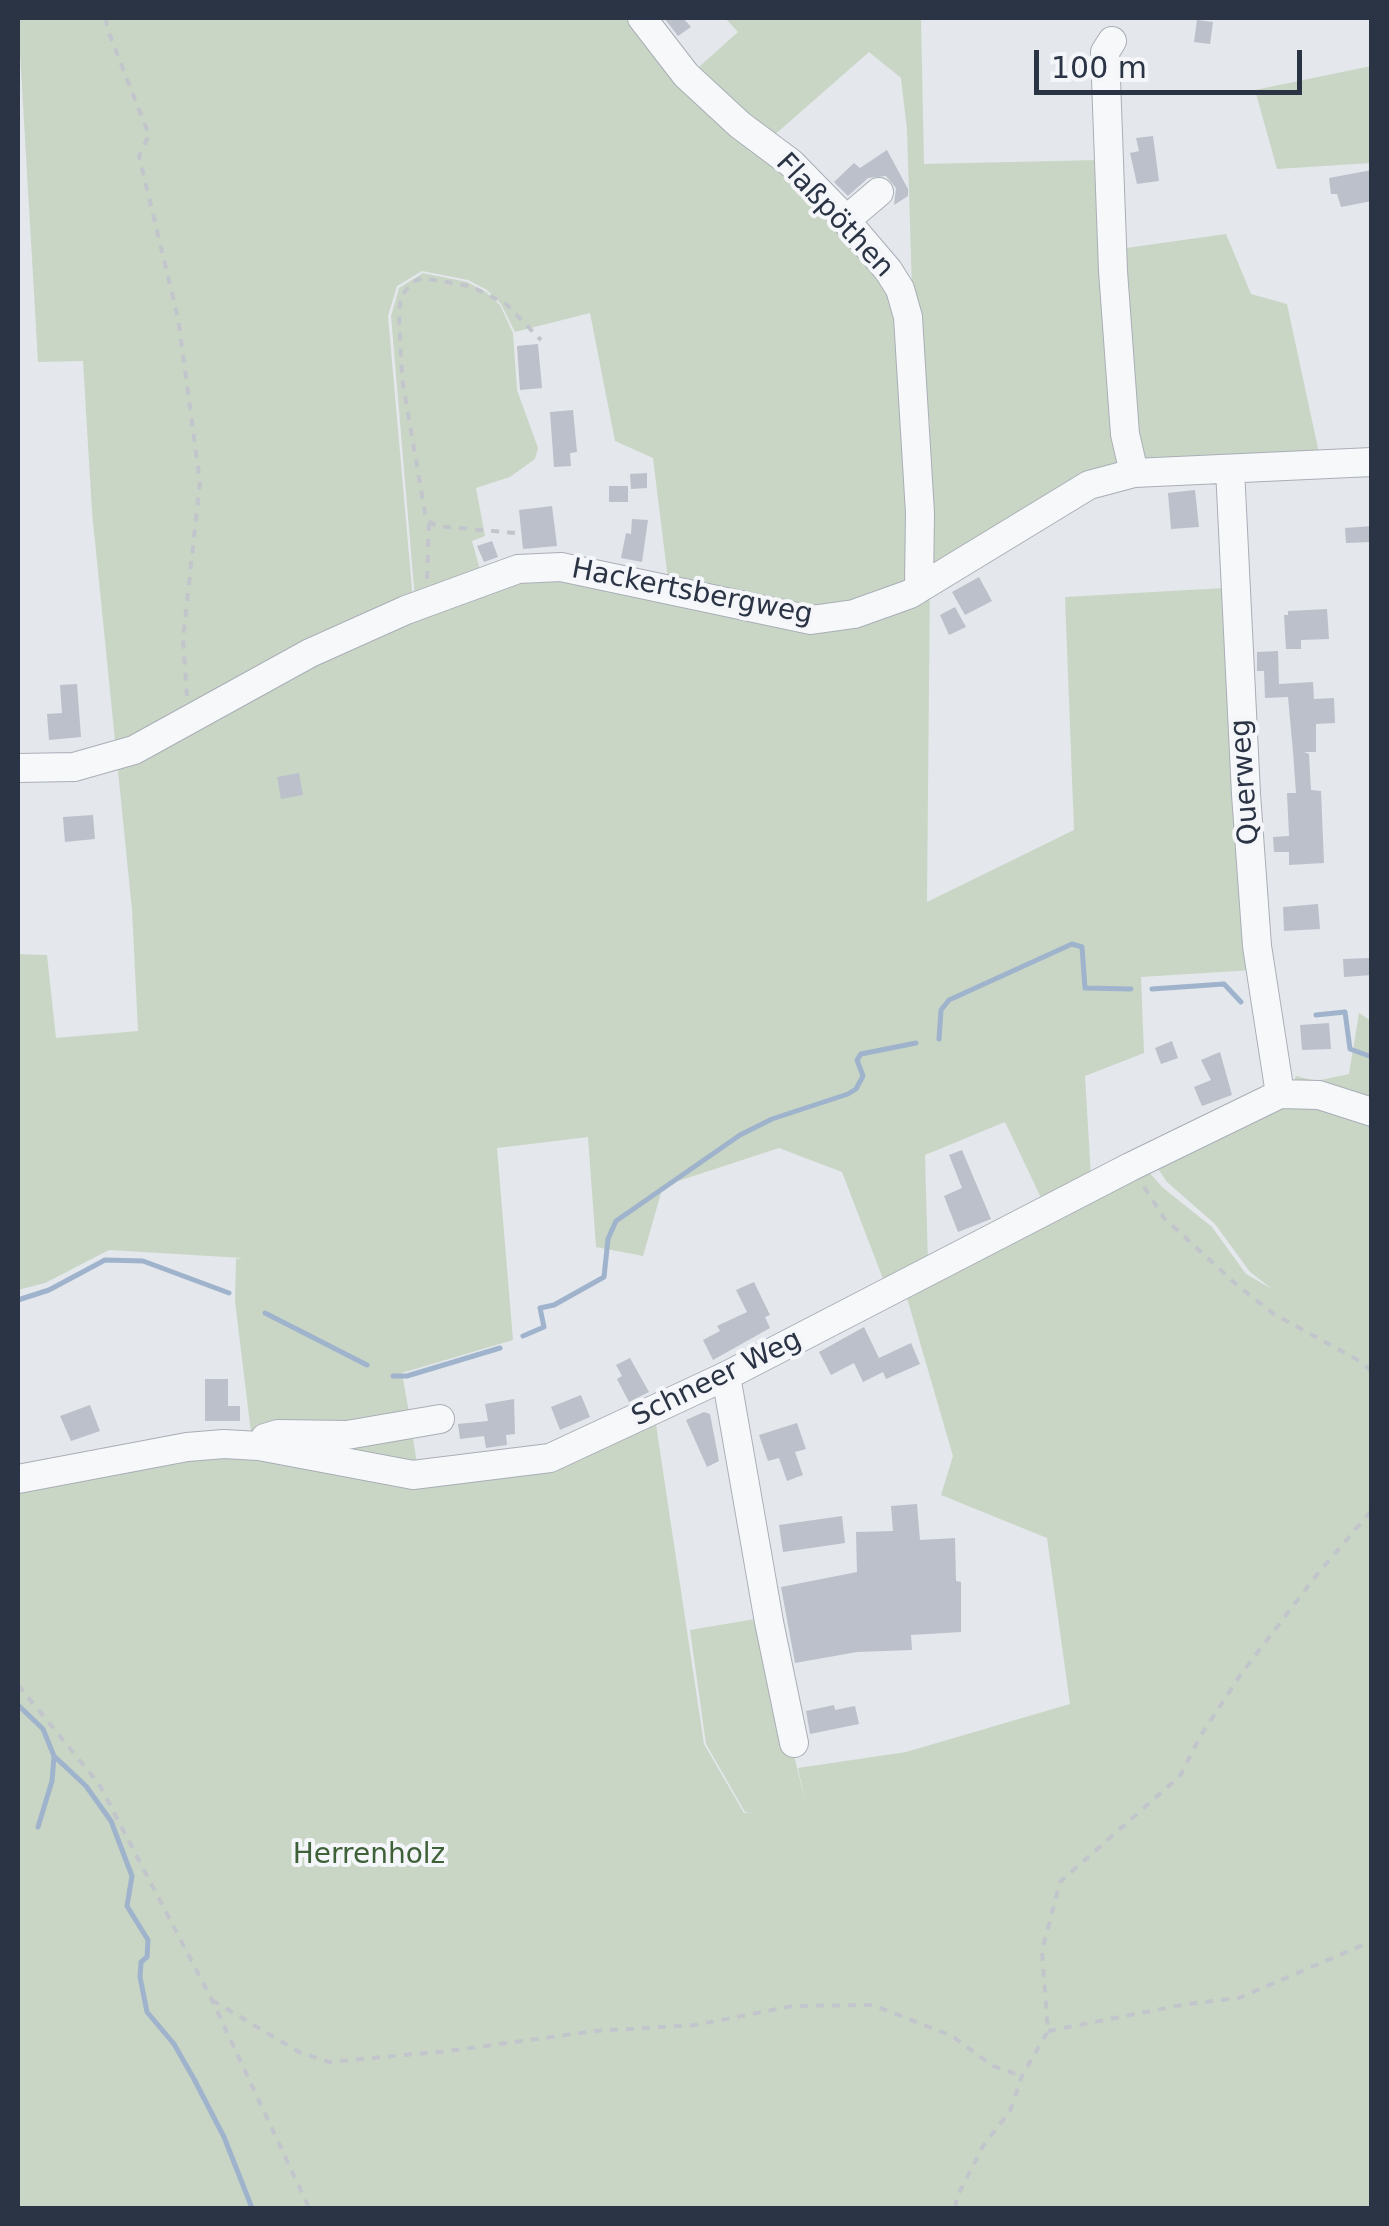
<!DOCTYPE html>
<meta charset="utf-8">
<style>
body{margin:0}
#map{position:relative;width:1389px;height:2226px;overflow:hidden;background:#e4e7ec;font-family:"DejaVu Sans",sans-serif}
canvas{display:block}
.frame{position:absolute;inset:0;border:20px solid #2b3445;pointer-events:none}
.scale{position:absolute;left:1034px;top:50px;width:268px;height:45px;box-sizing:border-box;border:5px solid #2b3445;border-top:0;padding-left:12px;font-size:30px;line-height:35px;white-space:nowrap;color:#2b3445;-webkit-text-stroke:8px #f4f6f9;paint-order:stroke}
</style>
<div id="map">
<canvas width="1389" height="2226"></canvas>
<div class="frame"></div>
<div class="scale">100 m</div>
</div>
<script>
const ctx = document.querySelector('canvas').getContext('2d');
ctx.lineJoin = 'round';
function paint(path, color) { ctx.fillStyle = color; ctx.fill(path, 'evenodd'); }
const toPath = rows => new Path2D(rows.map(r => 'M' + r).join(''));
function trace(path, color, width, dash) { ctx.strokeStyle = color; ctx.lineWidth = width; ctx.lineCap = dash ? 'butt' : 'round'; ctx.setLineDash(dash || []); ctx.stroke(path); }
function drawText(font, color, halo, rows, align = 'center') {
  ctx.font = font + ' "DejaVu Sans",sans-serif'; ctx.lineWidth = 8; ctx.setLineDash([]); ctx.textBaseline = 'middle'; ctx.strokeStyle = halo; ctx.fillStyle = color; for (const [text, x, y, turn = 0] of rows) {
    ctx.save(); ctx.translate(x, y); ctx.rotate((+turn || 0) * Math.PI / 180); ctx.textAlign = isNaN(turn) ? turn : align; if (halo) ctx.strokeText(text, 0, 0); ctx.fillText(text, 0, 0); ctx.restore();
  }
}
const green = toPath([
 [18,18,629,18,897,292,931,431,912,288,907,130,901,78,869,52,771,138,691,74,738,32,725,18,921,18,924,164,1098,160,1123,465,930,574,927,902,1074,830,1065,597,1224,588,1253,970,1141,977,1144,1053,1085,1076,1091,1177,1043,1202,1005,1122,925,1155,928,1263,885,1284,842,1172,779,1148,663,1186,643,1256,596,1247,588,1137,497,1148,513,1340,402,1373,410,1418,251,1433,235,1301,236,1259,243,1258,109,1250,45,1283,18,1290,18,954,47,955,56,1038,138,1031,132,910,92,512,83,361,38,362],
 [422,271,468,280,487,290,501,304,515,332,590,313,615,441,653,458,670,596,529,575,414,612,388,316,397,286],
 [1371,66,1371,163,1277,169,1255,90],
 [1226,234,1251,294,1287,304,1319,453,1141,462,1119,249],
 [423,273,467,282,486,292,500,305,513,333,517,390,538,448,535,459,510,477,476,488,485,536,472,541,481,573,415,599,391,316,399,288],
 [1359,1013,1371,1021,1371,2208,18,2208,18,1489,223,1453,413,1482,655,1418,704,1744,744,1813,751,1812,745,1812,706,1744,690,1630,761,1618,806,1805,798,1768,906,1752,1070,1704,1047,1538,941,1495,953,1456,905,1291,1148,1171,1162,1187,1212,1227,1246,1274,1272,1289,1250,1272,1215,1224,1167,1182,1154,1163,1287,1096,1296,1076,1316,1081,1349,1074],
 [412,1433,418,1469,279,1442]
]);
const stream = toPath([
 [1152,989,1224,984,1241,1002],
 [1316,1015,1345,1012,1350,1049,1372,1057],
 [939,1039,941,1010,949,1000,1072,944,1082,947,1085,988,1131,989],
 [18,1300,49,1290,105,1260,143,1261,229,1293],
 [265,1313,367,1365],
 [523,1336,544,1327,540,1308,554,1305,604,1277,608,1239,616,1221,740,1135,772,1119,848,1094,856,1089,863,1076,857,1060,861,1054,916,1043],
 [393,1376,407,1376,500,1348],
 [18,1705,43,1729,54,1756,86,1786,111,1821,132,1876,127,1906,148,1940,147,1957,141,1962,140,1977,147,2012,174,2044,194,2079,224,2137,252,2208],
 [38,1827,52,1781,54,1757]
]);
const building = toPath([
 [664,18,683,18,691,27,678,36],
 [1197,20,1213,22,1210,44,1194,42],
 [1153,136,1159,181,1137,184,1130,153,1139,151,1136,138],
 [887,150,908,189,908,196,894,205,896,188,886,176,868,178,848,196,834,182,854,163,860,168],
 [1372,170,1372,201,1341,207,1337,194,1331,194,1329,178],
 [538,344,542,388,520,390,517,346],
 [573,410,577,452,570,453,571,466,554,467,550,412],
 [647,473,647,488,631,489,630,474],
 [609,486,628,486,628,502,609,502],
 [1195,490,1199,527,1171,529,1168,493],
 [552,506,557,546,523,549,519,510],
 [632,519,648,520,642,562,621,558,626,533,631,534],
 [1372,526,1372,542,1346,543,1345,528],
 [492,541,498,557,484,562,477,546],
 [979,577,992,601,965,615,952,592],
 [955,607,966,627,949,635,940,615],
 [1327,609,1329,639,1301,640,1301,649,1286,649,1284,615,1288,615,1288,611],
 [1278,651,1279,684,1313,682,1314,699,1334,698,1335,723,1316,724,1316,752,1304,752,1309,754,1311,790,1321,791,1324,863,1289,865,1289,852,1274,852,1273,837,1289,836,1287,793,1296,793,1293,752,1288,697,1265,698,1264,671,1257,671,1257,652],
 [77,684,81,737,49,740,47,714,62,713,60,685],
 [299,773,303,795,281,799,277,777],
 [93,815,95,839,65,842,63,817],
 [1318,904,1320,929,1284,931,1283,907],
 [1372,958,1372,975,1344,977,1343,959],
 [1329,1023,1331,1049,1302,1050,1300,1025],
 [1172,1041,1178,1058,1161,1064,1155,1048],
 [1220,1052,1232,1095,1202,1106,1194,1087,1211,1080,1201,1060],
 [962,1150,991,1219,958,1232,944,1196,962,1188,949,1155],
 [754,1282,770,1315,765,1317,770,1328,713,1360,703,1340,720,1331,717,1326,747,1312,736,1290],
 [864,1327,879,1358,911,1343,920,1364,886,1379,883,1372,863,1382,854,1363,831,1375,819,1352],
 [630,1358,649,1392,629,1402,617,1379,622,1376,616,1365],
 [205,1379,228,1379,228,1406,240,1406,240,1421,205,1421],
 [581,1395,590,1417,560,1430,551,1407],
 [514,1399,515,1434,506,1435,507,1445,486,1448,484,1436,460,1439,458,1424,488,1421,485,1404],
 [90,1405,100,1431,71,1441,60,1416],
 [704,1412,710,1414,719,1461,707,1467,686,1420],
 [797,1423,806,1449,795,1452,803,1475,787,1481,779,1458,768,1461,759,1435],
 [917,1504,920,1540,955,1538,956,1581,961,1582,961,1632,911,1635,912,1650,857,1652,795,1663,781,1587,857,1572,856,1532,893,1531,891,1506],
 [842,1516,845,1543,783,1552,779,1525],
 [834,1705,835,1710,855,1706,859,1724,810,1734,806,1711]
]);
const path = toPath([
 [106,18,107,28,149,135,139,156,178,318,200,482,183,639,187,696],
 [515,533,436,526,426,519,402,378,399,313,401,296,413,282,422,278,470,286,506,304,541,340],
 [427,579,429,524],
 [1144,1187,1164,1218,1237,1285,1274,1314,1356,1359,1372,1371],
 [18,1685,99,1784,212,2000,309,2208],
 [212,2000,299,2052,329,2062,448,2051,595,2031,695,2025,793,2006,873,2005,952,2036,993,2066,1022,2076],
 [1048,2031,1187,2004,1239,1998,1372,1941],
 [955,2208,957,2197,983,2146,1010,2111,1022,2076,1048,2031,1042,1951,1060,1882,1180,1776,1201,1735,1241,1674,1319,1572,1372,1510]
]);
const minor = toPath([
 [642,18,686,75,740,125,791,163,836,209,888,270,900,289,908,317,920,513,919,586],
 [1112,41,1105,52,1113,271,1125,434,1134,473],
 [846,220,879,192],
 [1230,469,1246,794,1257,946,1280,1094],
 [18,768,74,767,134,750,310,653,406,610,518,569,561,567,811,620,854,614,910,594,1089,485,1134,473,1372,462],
 [726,1376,769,1622,794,1743],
 [265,1438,278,1434,347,1435,440,1419],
 [18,1479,187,1447,224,1444,259,1446,413,1475,550,1458,726,1376,1130,1167,1280,1094,1319,1095,1372,1112]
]);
const streetNames = [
 ["Flaßpöthen",834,216,47],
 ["Hackertsbergweg",692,593,11],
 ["Querweg",1246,782,-94],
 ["Schneer Weg",717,1379,-26]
];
const parkNames = [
 ["Herrenholz",369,1856]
];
paint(green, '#c9d6c5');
trace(stream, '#9fb4cc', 5);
paint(building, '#bbc0ca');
trace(minor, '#a9aeb7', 30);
trace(path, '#c2c5cb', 4, [8, 8]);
trace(minor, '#f7f8fa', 28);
drawText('28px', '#2b3445', '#f4f6f9', streetNames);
drawText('28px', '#3f6138', '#f4f6f9', parkNames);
</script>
